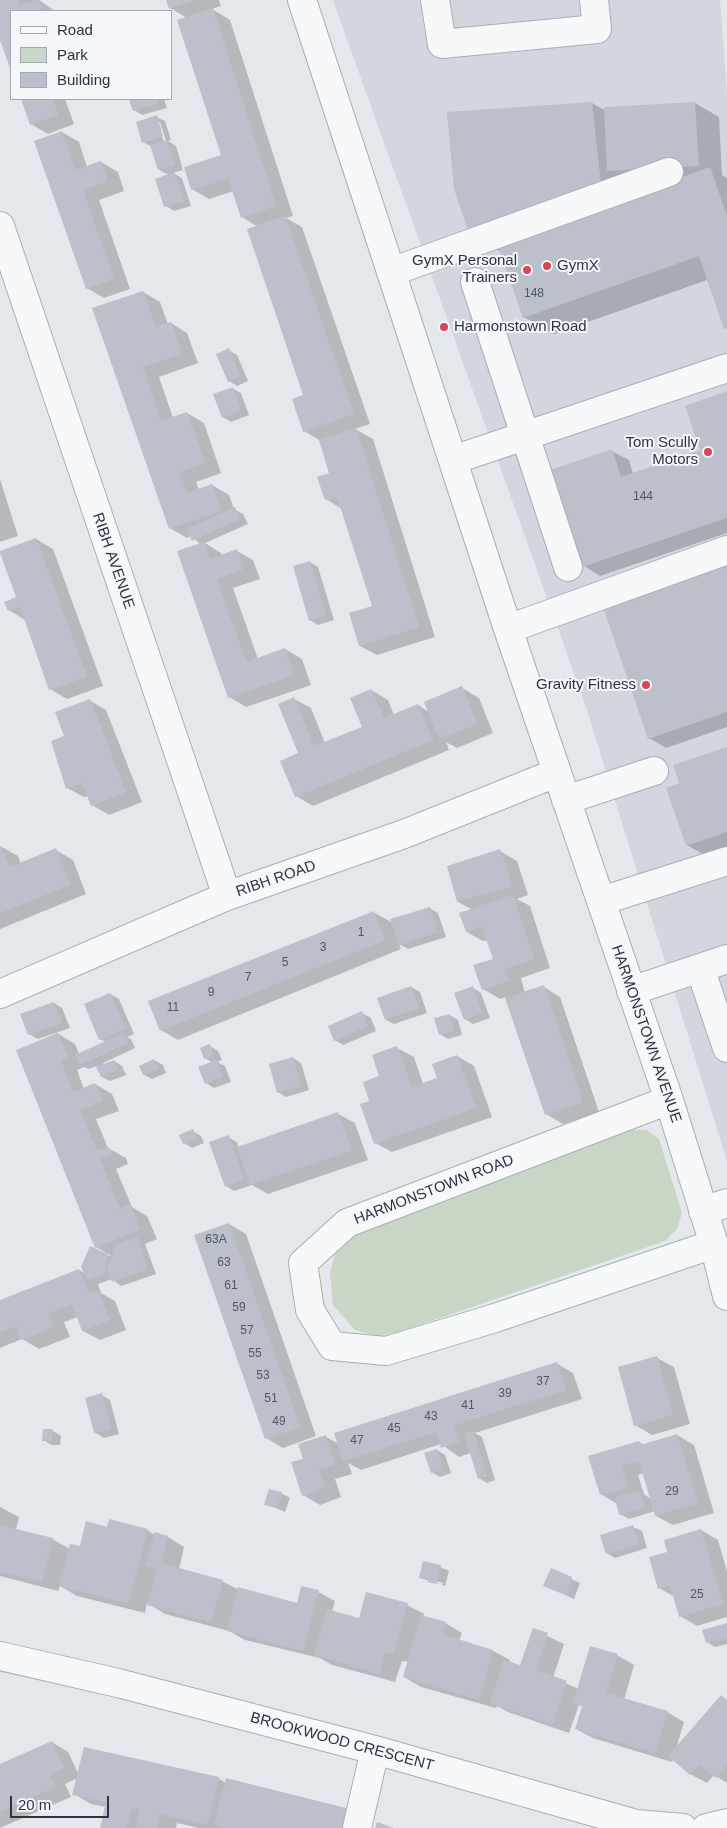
<!DOCTYPE html>
<style>
body{margin:0}
#map{position:relative;width:727px;height:1828px;overflow:hidden;background:#e4e7ec;font-family:Helvetica,sans-serif}
canvas{display:block}
.legend{position:absolute;left:10px;top:10px;width:162px;height:90px;box-sizing:border-box;background:#f4f6f9;border:1px solid #a4a8b1;margin:0;padding:6px 9px;list-style:none;font-size:15px;color:#2b3445}
.legend li{display:flex;align-items:center;gap:10px;height:25px}
.legend b{width:25px;border:1px solid #a4a8b1}
.scale{position:absolute;left:10px;top:1796px;width:99px;height:22px;box-sizing:border-box;border:2px solid #2b3445;border-top:0;padding-left:6px;font-size:15px;line-height:18px;white-space:nowrap;color:#2b3445;-webkit-text-stroke:4px #f4f6f9;paint-order:stroke}
</style>
<div id="map">
<canvas width="727" height="1828"></canvas>
<ul class="legend">
<li><b style="height:6px;background:#f7f8fa"></b>Road</li>
<li><b style="height:14px;background:#c9d6c5"></b>Park</li>
<li><b style="height:14px;background:#bbc0ca"></b>Building</li>
</ul>
<div class="scale">20 m</div>
</div>
<script>
const ctx = document.querySelector('canvas').getContext('2d');
ctx.lineJoin = 'round';
function paint(path, color) { ctx.fillStyle = color; ctx.fill(path, 'evenodd'); }
const toPath = rows => new Path2D(rows.map(r => 'M' + r).join(''));
function trace(path, color, width, dash) { ctx.strokeStyle = color; ctx.lineWidth = width; ctx.lineCap = dash ? 'butt' : 'round'; ctx.setLineDash(dash || []); ctx.stroke(path); }
function drawText(font, color, halo, rows, align = 'center') {
  ctx.font = font + ' Helvetica,sans-serif'; ctx.lineWidth = 4; ctx.setLineDash([]); ctx.textBaseline = 'middle'; ctx.strokeStyle = halo; ctx.fillStyle = color; for (const [text, x, y, turn = 0] of rows) {
    ctx.save(); ctx.translate(x, y); ctx.rotate((+turn || 0) * Math.PI / 180); ctx.textAlign = isNaN(turn) ? turn : align; if (halo) ctx.strokeText(text, 0, 0); ctx.fillText(text, 0, 0); ctx.restore();
  }
}
const built = toPath([
 [333,0,720,0,727,94,727,1161,586,707]
]);
const green = toPath([
 [627,1130,646,1130,659,1139,682,1213,677,1229,665,1241,399,1332,378,1336,355,1330,333,1305,330,1272,338,1245,368,1228]
]);
const shadow = toPath([
 [0,0,39,0,55,11,11,11,11,68,0,36],
 [167,0,219,0,221,6,212,9,230,20,293,216,286,218,302,227,370,424,355,429,373,439,435,637,377,655,360,646,350,614,373,607,342,509,326,499,331,473,321,441,304,431,305,395,258,227,242,217,234,191,209,199,192,189,222,156,187,18,170,8],
 [22,99,65,99,74,124,48,134,31,124],
 [130,99,164,99,167,108,142,115,134,110],
 [592,103,606,111,695,103,719,117,722,175,727,178,727,329,707,280,554,334,524,317,501,252,472,235],
 [156,117,165,121,171,140,168,141,176,146,183,170,173,173,182,178,191,206,174,211,166,206,169,175,159,170,152,147,143,142],
 [157,122,160,122,166,141,164,142],
 [62,132,79,142,87,167,101,162,118,172,124,191,99,200,130,289,104,298,87,288],
 [143,292,160,302,168,324,171,323,187,333,198,363,159,377,173,418,187,413,204,423,221,473,196,482,199,490,212,485,229,495,234,509,243,514,248,524,205,543,221,553,222,556,237,551,253,560,260,579,233,588,258,659,285,649,302,659,311,685,246,707,229,697,200,544,191,536,187,538,170,528,94,309],
 [229,350,237,355,248,381,237,386,229,381],
 [232,388,241,393,249,415,231,422,223,417],
 [727,392,727,533,600,576,584,566,612,451,629,460,633,474,701,451],
 [0,479,18,536,0,542],
 [36,539,53,549,103,686,67,699,50,689,25,620,9,610,17,598],
 [310,562,318,567,334,620,318,625,310,620],
 [727,566,727,727,666,748,649,738],
 [462,688,479,698,493,733,457,748,446,742,449,750,313,806,296,796,300,754,294,699,311,708,325,743,363,728,371,690,388,700,394,715,418,705,429,712],
 [89,700,106,710,142,802,109,815,92,805,88,796,84,797,67,788,66,736],
 [727,748,727,858,716,862,687,845,681,784],
 [0,846,18,856,21,864,56,850,73,860,86,894,0,929],
 [500,851,517,861,528,895,517,899,530,906,550,968,521,978,525,993,544,987,560,997,599,1112,563,1124,546,1114,506,997,500,999,483,989,494,960,488,940,483,941,467,932,473,910,458,902],
 [429,908,438,913,446,937,408,949,399,944,401,949,178,1040,161,1030,373,912,393,923],
 [411,987,420,992,427,1013,394,1024,386,1020],
 [473,988,481,993,490,1018,473,1024,465,1019],
 [110,994,119,999,134,1034,127,1037,131,1039,135,1048,103,1063,104,1065,114,1061,122,1066,126,1075,110,1081,102,1077,97,1066,89,1069,84,1067,77,1070,84,1089,95,1084,112,1094,119,1111,96,1119,108,1148,126,1158,128,1164,116,1169,132,1207,147,1216,157,1239,145,1244,156,1274,121,1286,112,1279,98,1284,101,1293,115,1301,126,1330,100,1340,83,1331,78,1317,64,1322,70,1337,39,1349,22,1339,0,1348,0,1302,79,1270,86,1274,91,1248,109,1256,110,1255,96,1247,17,1051,57,1033,75,1044,79,1054,106,1042,100,1039],
 [54,1003,62,1008,70,1028,38,1039,29,1034],
 [362,1013,371,1018,376,1031,343,1045,335,1040],
 [450,1015,458,1020,462,1035,448,1039,440,1034],
 [210,1046,218,1051,222,1060,217,1062,225,1066,231,1082,214,1088,206,1083,213,1063,205,1058],
 [397,1048,414,1057,423,1084,438,1078,457,1056,474,1066,492,1117,392,1152,375,1143,380,1077],
 [293,1058,301,1063,309,1090,286,1097,278,1092],
 [154,1060,163,1065,166,1073,152,1079,144,1075],
 [338,1114,355,1123,368,1160,268,1194,252,1185,234,1191,226,1186,228,1137,237,1142,239,1148],
 [193,1131,201,1136,204,1143,192,1148,184,1143],
 [229,1224,246,1234,316,1436,283,1448,266,1438],
 [657,1358,674,1367,690,1424,652,1435,635,1425],
 [556,1363,573,1373,582,1399,475,1433,482,1437,495,1480,487,1483,479,1478,471,1453,459,1457,441,1444,361,1470,348,1463,352,1474,335,1479,341,1497,320,1505,303,1495,304,1459,326,1437,339,1444],
 [102,1395,110,1400,119,1434,104,1438,96,1433,87,1398],
 [45,1430,53,1431,61,1436,60,1445,52,1445,43,1440],
 [677,1435,694,1445,714,1513,673,1525,656,1516,655,1511,629,1519,620,1514,617,1504,601,1494,639,1442,644,1445],
 [644,1473,651,1499,644,1494,638,1475],
 [437,1450,445,1455,451,1473,440,1477,432,1472],
 [281,1493,290,1498,285,1512,266,1504],
 [0,1507,19,1517,16,1530,52,1539,70,1549,81,1548,108,1528,147,1530,155,1535,168,1537,184,1547,179,1569,222,1581,239,1590,298,1604,318,1592,335,1601,332,1612,360,1620,407,1605,424,1614,423,1617,445,1623,462,1633,459,1641,493,1651,510,1660,509,1663,521,1667,534,1630,564,1644,553,1678,579,1689,617,1655,634,1665,624,1700,667,1712,684,1722,676,1749,721,1696,727,1700,727,1783,714,1775,707,1783,690,1774,673,1759,672,1762,593,1738,576,1729,583,1707,579,1705,569,1733,508,1712,497,1706,496,1708,421,1687,404,1677,409,1662,402,1661,395,1682,332,1665,320,1658,245,1640,229,1631,165,1614,147,1603,145,1613,77,1596,60,1586,58,1591,0,1576],
 [633,1527,642,1531,647,1548,615,1558,607,1553],
 [701,1530,718,1540,727,1571,727,1617,697,1626,680,1616,675,1597,659,1588,668,1553],
 [440,1567,449,1571,445,1586,421,1578],
 [428,1579,443,1583,442,1585,428,1582],
 [551,1570,580,1583,574,1599,545,1586],
 [727,1624,727,1644,715,1647,707,1642],
 [52,1742,68,1752,79,1775,218,1778,226,1783,368,1828,199,1828,177,1823,176,1828,102,1828,106,1807,91,1804,74,1794,78,1778,65,1784,71,1797,0,1828,0,1765]
]);
const building = toPath([
 [0,0,18,0,20,5,38,0,42,11,11,11,11,71,0,40],
 [166,0,195,0,169,9],
 [213,8,276,206,241,218,228,178,191,190,184,167,221,155,177,20],
 [21,99,53,99,58,115,30,125],
 [129,99,158,99,159,103,133,111],
 [592,102,601,184,470,236,454,189,447,112],
 [695,102,699,166,607,171,604,107],
 [157,115,163,136,142,143,136,122],
 [62,131,75,170,101,161,108,181,83,190,114,279,86,289,34,141],
 [167,140,175,165,158,170,150,145],
 [710,167,727,215,727,328,724,329,699,256,523,318,497,243],
 [174,172,184,201,164,207,155,179],
 [285,216,354,414,303,432,292,399,303,395,247,229],
 [143,291,156,327,171,322,182,354,143,367,161,421,187,412,205,463,179,472,187,493,212,484,221,511,169,529,92,308],
 [229,348,241,376,228,382,216,354],
 [233,387,241,411,222,418,213,394],
 [727,391,727,518,582,567,550,470,612,449,621,477,700,450,685,406],
 [356,428,419,627,359,646,349,613,372,606,337,497,325,500,317,477,329,473,319,440],
 [235,507,240,519,192,541,187,529],
 [36,538,87,677,49,690,20,607,8,611,4,602,16,597,0,553,0,551],
 [204,542,210,559,237,549,243,569,217,579,246,662,285,648,294,675,228,698,177,551],
 [310,561,326,616,309,621,293,566],
 [727,565,727,712,648,739,603,607],
 [462,686,477,724,439,739,424,702],
 [371,689,384,718,418,704,433,740,295,797,280,761,298,753,278,704,294,697,314,746,362,727,350,698],
 [90,699,126,792,91,806,82,783,66,789,51,741,64,736,55,712],
 [727,747,727,832,686,846,666,788,679,783,673,765],
 [0,845,10,867,56,848,70,885,0,913],
 [500,849,512,886,457,902,447,866],
 [513,895,534,959,504,969,509,981,482,990,473,965,493,959,482,927,466,932,459,913],
 [430,907,438,932,399,945,390,919],
 [374,911,385,940,160,1031,148,1001],
 [544,985,583,1102,545,1115,505,998],
 [411,986,419,1008,385,1020,377,998],
 [473,986,482,1013,464,1020,454,993],
 [110,993,126,1029,99,1040,84,1004],
 [54,1002,62,1023,28,1035,20,1014],
 [362,1011,368,1026,334,1041,328,1026],
 [450,1014,454,1030,439,1035,434,1018],
 [58,1033,68,1057,61,1061,73,1092,95,1083,103,1101,80,1110,97,1151,109,1147,112,1155,100,1159,120,1209,130,1204,140,1229,95,1248,16,1050],
 [123,1033,128,1043,79,1065,75,1055],
 [210,1044,214,1055,204,1059,200,1048],
 [397,1046,412,1087,437,1078,432,1064,457,1055,476,1108,374,1144,360,1104,369,1101,363,1082,379,1076,372,1055],
 [293,1057,301,1086,277,1093,269,1064],
 [154,1059,159,1069,143,1075,139,1066],
 [114,1060,119,1070,101,1077,96,1067],
 [216,1060,223,1077,205,1084,198,1067],
 [338,1112,352,1151,250,1185,237,1147],
 [193,1129,197,1139,183,1144,179,1135],
 [229,1135,244,1180,225,1187,209,1142],
 [229,1223,300,1427,265,1439,194,1235],
 [137,1237,148,1269,112,1282,107,1269,115,1245],
 [90,1246,108,1254,105,1274,87,1280,81,1267],
 [79,1269,89,1293,98,1290,110,1320,82,1331,72,1304,48,1313,54,1327,21,1340,16,1326,0,1332,0,1300],
 [657,1356,673,1415,634,1426,618,1367],
 [557,1362,566,1390,454,1425,459,1442,441,1448,436,1432,343,1461,334,1433],
 [102,1393,111,1429,94,1433,85,1398],
 [43,1429,53,1429,52,1441,42,1441],
 [473,1431,487,1476,478,1479,464,1434],
 [677,1434,698,1503,655,1516,639,1461,622,1466,628,1487,600,1495,588,1456,639,1441,640,1445],
 [326,1435,335,1464,319,1469,325,1488,302,1496,291,1462,303,1459,298,1444],
 [437,1449,443,1469,431,1473,424,1453],
 [269,1489,282,1492,277,1508,264,1505],
 [640,1491,645,1507,619,1515,615,1498],
 [109,1519,148,1529,128,1604,59,1586,70,1544,80,1546,86,1521,107,1527],
 [0,1525,53,1538,42,1582,0,1572],
 [633,1525,639,1544,606,1554,600,1535],
 [701,1529,723,1604,679,1617,670,1585,658,1589,649,1557,667,1552,664,1540],
 [155,1532,168,1536,161,1563,223,1580,211,1622,147,1605,157,1569,145,1566],
 [423,1561,441,1565,437,1583,419,1578],
 [551,1568,572,1577,566,1595,543,1586],
 [301,1586,319,1590,303,1651,227,1631,238,1587,297,1603],
 [366,1592,408,1603,393,1654,385,1652,379,1674,314,1655,327,1609,359,1618],
 [421,1615,446,1622,442,1634,493,1650,479,1700,403,1677],
 [727,1623,727,1637,706,1643,702,1630],
 [533,1628,548,1633,536,1670,567,1681,552,1725,490,1703,504,1660,520,1665],
 [590,1646,618,1654,606,1693,668,1711,655,1753,575,1729,582,1706,573,1703],
 [721,1695,727,1700,727,1765,716,1778,699,1764,690,1775,668,1756],
 [52,1741,64,1768,49,1775,55,1787,0,1812,0,1764],
 [84,1747,219,1777,207,1825,160,1814,157,1828,136,1828,140,1810,132,1808,127,1828,100,1828,106,1802,72,1795],
 [226,1778,354,1810,349,1828,224,1828,214,1825],
 [377,1822,394,1828,375,1828]
]);
const minor = toPath([
 [302,0,508,629,669,1100,714,1244,727,1296],
 [435,0,442,44,597,29,594,0],
 [0,226,227,896],
 [391,272,669,172],
 [475,282,568,567],
 [453,460,727,368],
 [508,629,727,550],
 [566,800,654,771],
 [601,901,727,861],
 [700,968,727,1048],
 [631,991,727,959],
 [0,994,227,896,404,834,556,773],
 [669,1100,347,1223,303,1263,310,1310,332,1346,386,1351,495,1318,714,1244],
 [703,1211,727,1203],
 [0,1656,118,1683,375,1750,636,1824,683,1828],
 [357,1828,375,1750],
 [706,1828,727,1823]
]);
const markers = [
 [547,266,5,"#d1495b"],
 [527,270,5,"#d1495b"],
 [444,327,5,"#d1495b"],
 [708,452,5,"#d1495b"],
 [646,685,5,"#d1495b"]
];
const numberNames = [
 ["148",534,294],
 ["144",643,497],
 ["1",361,933],
 ["3",323,948],
 ["5",285,963],
 ["7",248,978],
 ["9",211,993],
 ["11",173,1008],
 ["63A",216,1240],
 ["63",224,1263],
 ["61",231,1286],
 ["59",239,1308],
 ["57",247,1331],
 ["55",255,1354],
 ["53",263,1376],
 ["37",543,1382],
 ["39",505,1394],
 ["51",271,1399],
 ["41",468,1406],
 ["43",431,1417],
 ["49",279,1422],
 ["45",394,1429],
 ["47",357,1441],
 ["29",672,1492],
 ["25",697,1595]
];
const poiNames = [
 ["GymX Personal",517,261],
 ["Trainers",517,278],
 ["GymX",557,266,"left"],
 ["Harmonstown Road",454,327,"left"],
 ["Tom Scully",698,443],
 ["Motors",698,460],
 ["Gravity Fitness",636,685]
];
const streetNames = [
 ["RIBH AVENUE",113,561,71],
 ["RIBH ROAD",276,879,-19],
 ["HARMONSTOWN AVENUE",646,1034,71],
 ["HARMONSTOWN ROAD",434,1190,-21],
 ["BROOKWOOD CRESCENT",342,1742,15]
];
paint(built, '#d2d6de');
paint(green, '#c9d6c5');
paint(shadow, '#0003');
paint(building, '#bbc0ca');
trace(minor, '#a9aeb7', 30);
trace(minor, '#f7f8fa', 28);
for (const [x, y, r, color] of markers) { const dot = new Path2D(); dot.arc(x, y, r, 0, 2 * Math.PI); ctx.fillStyle = color; ctx.fill(dot); trace(dot, '#f4f6f9', 2); }
drawText('12px', '#4f5766', null, numberNames);
drawText('15px', '#2b3445', '#f4f6f9', poiNames, 'right');
drawText('15px', '#2b3445', '#f4f6f9', streetNames);
</script>
